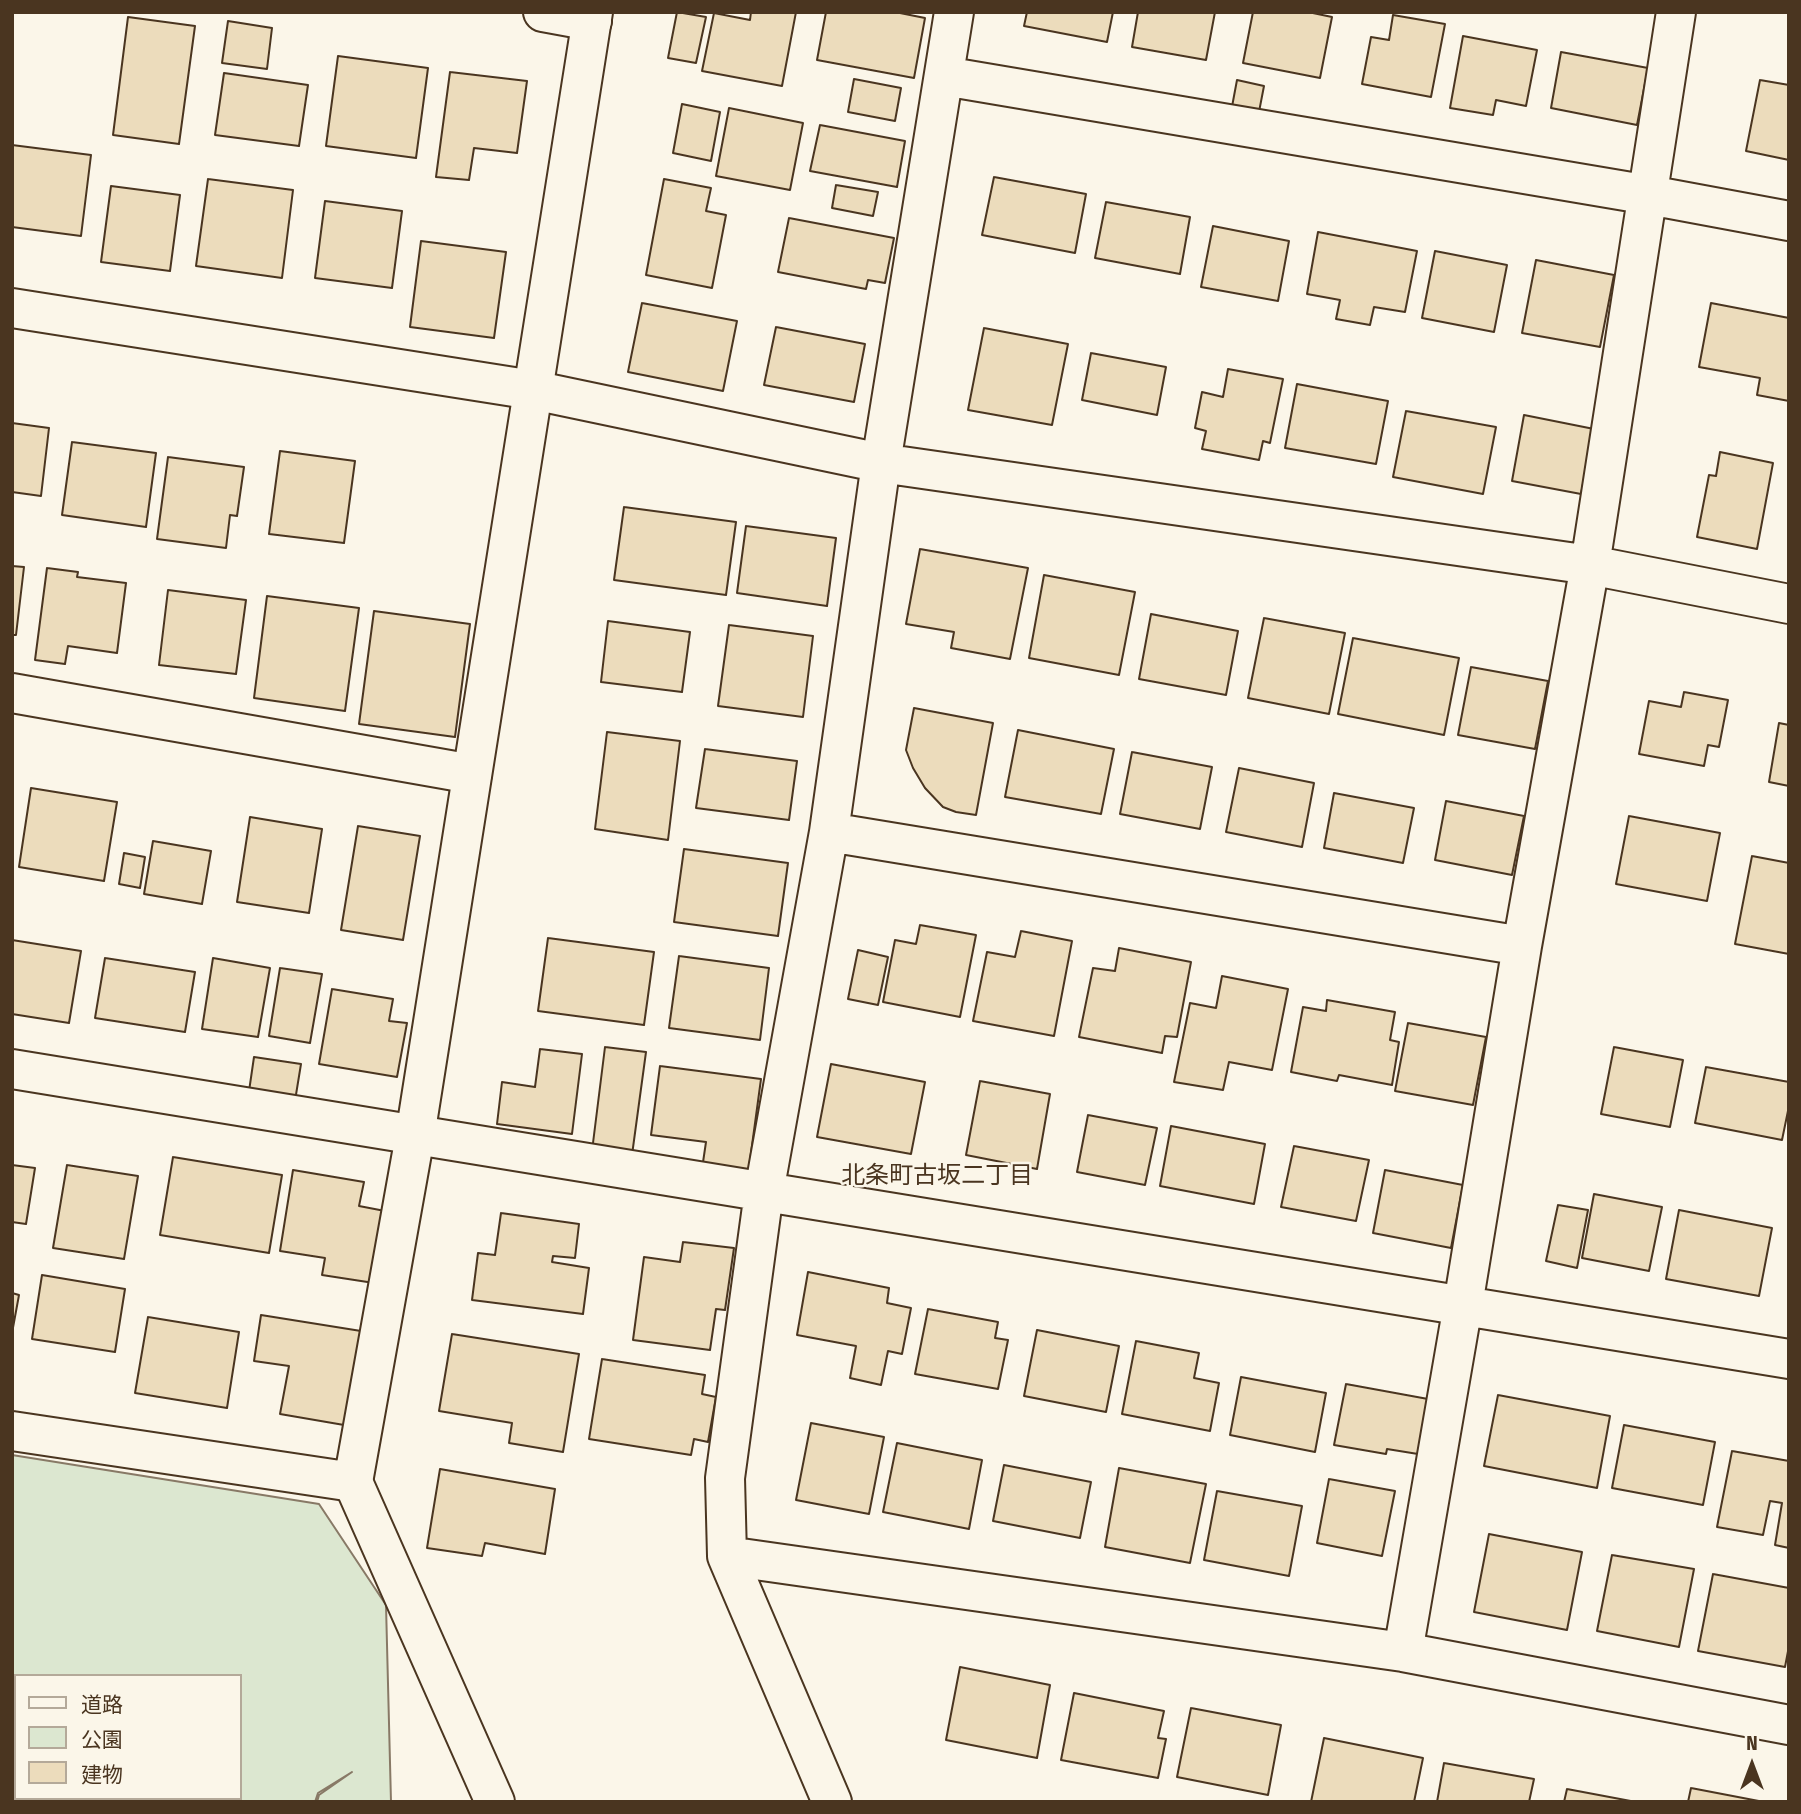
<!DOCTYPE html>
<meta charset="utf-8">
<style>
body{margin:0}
#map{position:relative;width:1801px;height:1814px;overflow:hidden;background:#fbf6e9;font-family:"Fira Sans Condensed","Noto Sans JP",sans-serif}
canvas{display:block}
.frame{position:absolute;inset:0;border:14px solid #4a3520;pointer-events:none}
.legend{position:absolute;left:14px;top:1674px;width:228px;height:126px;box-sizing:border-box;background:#fbf6e9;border:2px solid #b4a999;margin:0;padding:9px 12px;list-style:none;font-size:21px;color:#4a3520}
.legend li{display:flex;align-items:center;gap:14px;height:35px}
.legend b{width:35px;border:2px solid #b4a999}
.north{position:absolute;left:1717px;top:1730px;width:70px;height:70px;-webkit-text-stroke:5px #fbf6e9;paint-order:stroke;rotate:0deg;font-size:19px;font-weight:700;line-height:28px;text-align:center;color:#4a3520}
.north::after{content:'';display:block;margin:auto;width:24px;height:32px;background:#4a3520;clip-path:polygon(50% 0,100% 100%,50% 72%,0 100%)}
</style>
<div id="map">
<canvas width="1801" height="1814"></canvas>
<div class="frame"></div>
<ul class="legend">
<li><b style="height:9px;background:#fbf6e9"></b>道路</li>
<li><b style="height:19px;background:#dce7d0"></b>公園</li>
<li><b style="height:19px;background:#ecdcbc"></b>建物</li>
</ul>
<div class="north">N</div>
</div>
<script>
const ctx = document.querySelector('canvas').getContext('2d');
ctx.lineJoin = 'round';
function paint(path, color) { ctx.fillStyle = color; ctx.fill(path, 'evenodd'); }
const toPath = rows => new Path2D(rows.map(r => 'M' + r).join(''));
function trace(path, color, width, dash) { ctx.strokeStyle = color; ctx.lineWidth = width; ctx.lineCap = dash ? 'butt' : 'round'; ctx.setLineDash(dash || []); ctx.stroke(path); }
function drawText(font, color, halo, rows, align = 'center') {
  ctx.font = font + ' "Fira Sans Condensed","Noto Sans JP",sans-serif'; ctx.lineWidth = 5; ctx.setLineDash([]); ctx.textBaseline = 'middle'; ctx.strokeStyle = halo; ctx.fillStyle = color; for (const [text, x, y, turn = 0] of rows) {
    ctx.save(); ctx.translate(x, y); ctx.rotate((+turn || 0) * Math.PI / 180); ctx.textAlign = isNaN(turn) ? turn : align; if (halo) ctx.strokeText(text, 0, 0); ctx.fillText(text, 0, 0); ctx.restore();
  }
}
const green = toPath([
 [12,1455,319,1504,386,1605,391,1802,317,1802,319,1795,352,1772,318,1793,315,1802,12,1802,12,1455],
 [16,1676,240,1676,240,1798,16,1798,16,1676]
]);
const building = toPath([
 [677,12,706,17,696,63,668,58,677,12],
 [751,12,796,12,782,86,702,71,714,13,750,20,751,12],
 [826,12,895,12,925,18,914,78,817,60,826,12],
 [1027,12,1113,12,1107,42,1024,26,1027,12],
 [1138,12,1215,12,1206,60,1132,47,1138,12],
 [1253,12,1308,12,1332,17,1320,78,1243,63,1253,12],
 [1393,15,1445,24,1431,97,1362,84,1371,37,1389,40,1393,15],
 [128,17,195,26,179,144,113,135,128,17],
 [228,21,272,28,267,69,222,63,228,21],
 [1463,36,1537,50,1526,106,1496,100,1493,115,1450,108,1463,36],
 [1561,52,1648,68,1637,125,1551,108,1561,52],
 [338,56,428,68,416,158,326,146,338,56],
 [450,72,527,81,517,153,474,148,469,180,436,177,450,72],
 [224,73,308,85,299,146,215,135,224,73],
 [854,79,901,88,895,121,848,112,854,79],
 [1237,80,1264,86,1258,117,1231,112,1237,80],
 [1760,80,1789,85,1789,160,1746,151,1760,80],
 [682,104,720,112,711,161,673,153,682,104],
 [729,108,803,123,790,190,716,176,729,108],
 [820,125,905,141,897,187,810,171,820,125],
 [12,145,91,155,81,236,12,227,12,145],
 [994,177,1086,194,1075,253,982,235,994,177],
 [208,179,293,190,282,278,196,266,208,179],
 [664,179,711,188,706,211,726,215,712,288,646,275,664,179],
 [836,185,878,192,873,216,832,208,836,185],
 [111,186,180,195,170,271,101,262,111,186],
 [325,201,402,211,392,288,315,278,325,201],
 [1106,202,1190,217,1180,274,1095,258,1106,202],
 [789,218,894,238,885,283,868,280,866,289,778,272,789,218],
 [1213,226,1289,241,1278,301,1201,287,1213,226],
 [1318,232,1417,251,1405,312,1374,307,1370,325,1336,319,1340,300,1307,294,1318,232],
 [421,241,506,252,494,338,410,327,421,241],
 [1435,251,1507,265,1494,332,1422,318,1435,251],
 [1536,260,1614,275,1600,347,1522,333,1536,260],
 [642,303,737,321,723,391,628,372,642,303],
 [1711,303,1789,318,1789,401,1757,395,1760,378,1699,367,1711,303],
 [776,327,865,344,854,402,764,385,776,327],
 [984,328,1068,344,1052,425,968,410,984,328],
 [1091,353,1166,367,1157,415,1082,400,1091,353],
 [1228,369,1283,379,1270,443,1263,441,1259,460,1202,449,1206,431,1195,428,1202,392,1223,397,1228,369],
 [1297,384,1388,401,1376,464,1285,448,1297,384],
 [1406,411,1496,427,1483,494,1393,477,1406,411],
 [1524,415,1594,429,1581,494,1512,481,1524,415],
 [12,423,49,428,41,496,12,492,12,423],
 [72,442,156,453,146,527,62,515,72,442],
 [280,451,355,461,344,543,269,534,280,451],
 [1720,452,1773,463,1757,549,1697,537,1709,475,1716,476,1720,452],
 [168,457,244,467,237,516,230,515,226,548,157,539,168,457],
 [624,507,736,522,726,595,614,580,624,507],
 [746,526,836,538,827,606,737,593,746,526],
 [920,549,1028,568,1010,659,951,648,954,632,906,624,920,549],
 [12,566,24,567,16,635,12,635,12,566],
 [47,568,78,572,77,577,126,583,117,653,68,646,65,664,35,660,47,568],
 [1044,575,1135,592,1119,675,1029,658,1044,575],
 [168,590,246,600,236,674,159,665,168,590],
 [267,596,359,608,345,711,254,698,267,596],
 [374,611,470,624,455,737,359,724,374,611],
 [1151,614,1238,631,1226,695,1139,679,1151,614],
 [1264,618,1345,633,1329,714,1248,698,1264,618],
 [608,621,690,632,682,692,601,682,608,621],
 [729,625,813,636,803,717,718,706,729,625],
 [1353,638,1459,658,1444,735,1338,714,1353,638],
 [1471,667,1548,681,1535,749,1458,735,1471,667],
 [1684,692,1728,700,1719,747,1708,745,1704,766,1639,754,1649,701,1681,707,1684,692],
 [914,708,993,723,976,815,956,812,943,807,925,788,913,768,906,750,914,708],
 [1779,723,1789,725,1789,786,1769,782,1779,723],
 [1018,730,1114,749,1101,814,1005,797,1018,730],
 [607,732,680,741,668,840,595,829,607,732],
 [705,749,797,761,789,820,696,808,705,749],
 [1132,752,1212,767,1200,829,1120,814,1132,752],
 [1239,768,1314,783,1302,847,1226,832,1239,768],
 [31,788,117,802,104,881,19,867,31,788],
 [1334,793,1414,808,1403,863,1324,848,1334,793],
 [1446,801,1524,816,1512,875,1435,860,1446,801],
 [1629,816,1720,833,1707,901,1616,884,1629,816],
 [250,817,322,829,309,913,237,902,250,817],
 [358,826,420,836,403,940,341,930,358,826],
 [153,841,211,851,202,904,144,894,153,841],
 [684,849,788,863,778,936,674,922,684,849],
 [124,853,145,857,140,888,119,884,124,853],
 [1752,856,1789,863,1789,954,1735,944,1752,856],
 [920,925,976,935,960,1017,883,1002,895,940,916,944,920,925],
 [1021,931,1072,941,1054,1036,973,1021,987,952,1015,957,1021,931],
 [548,938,654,952,644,1025,538,1011,548,938],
 [12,940,81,951,69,1023,12,1014,12,940],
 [1119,948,1191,962,1177,1037,1165,1036,1162,1053,1079,1037,1093,968,1115,971,1119,948],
 [858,950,888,957,878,1005,848,999,858,950],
 [679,956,769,968,760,1040,669,1028,679,956],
 [105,958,195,972,185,1032,95,1018,105,958],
 [213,958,270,968,258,1037,202,1029,213,958],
 [280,968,322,974,310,1043,269,1036,280,968],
 [1222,976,1288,989,1272,1070,1229,1062,1223,1090,1174,1082,1190,1003,1216,1008,1222,976],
 [332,989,393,999,389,1021,407,1023,397,1077,319,1064,332,989],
 [1327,1000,1395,1012,1390,1040,1399,1042,1392,1085,1339,1075,1337,1081,1291,1072,1303,1007,1326,1011,1327,1000],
 [1408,1023,1486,1037,1473,1105,1395,1091,1408,1023],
 [605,1047,646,1052,632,1155,592,1151,605,1047],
 [1614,1047,1683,1060,1670,1127,1601,1114,1614,1047],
 [540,1049,582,1054,572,1134,497,1124,502,1082,535,1087,540,1049],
 [254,1057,301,1064,293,1113,247,1105,254,1057],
 [831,1064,925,1082,911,1154,817,1137,831,1064],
 [660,1066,761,1079,748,1175,702,1169,706,1142,651,1135,660,1066],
 [1706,1067,1789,1082,1789,1106,1782,1140,1695,1123,1706,1067],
 [980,1081,1050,1094,1037,1169,966,1155,980,1081],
 [1088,1115,1157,1128,1145,1185,1077,1172,1088,1115],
 [1171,1126,1265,1144,1254,1204,1160,1186,1171,1126],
 [1294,1146,1369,1160,1356,1221,1281,1207,1294,1146],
 [173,1157,282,1175,269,1253,160,1235,173,1157],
 [12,1165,35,1168,26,1224,12,1222,12,1165],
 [67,1165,138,1176,124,1259,53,1248,67,1165],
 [293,1170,364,1182,359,1206,385,1211,374,1283,322,1275,325,1258,280,1251,293,1170],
 [1385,1170,1463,1185,1451,1248,1373,1233,1385,1170],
 [1594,1194,1662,1207,1649,1271,1582,1258,1594,1194],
 [1558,1205,1588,1210,1577,1268,1546,1261,1558,1205],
 [1679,1210,1772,1228,1759,1296,1666,1279,1679,1210],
 [501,1213,579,1224,575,1258,553,1256,552,1262,589,1268,583,1314,472,1300,478,1253,495,1255,501,1213],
 [683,1242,734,1248,725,1310,716,1309,710,1350,633,1340,644,1257,680,1262,683,1242],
 [808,1272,889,1288,887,1303,911,1308,902,1354,888,1351,881,1385,850,1378,856,1346,797,1335,808,1272],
 [42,1275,125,1289,115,1352,32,1339,42,1275],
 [12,1293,19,1295,12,1333,12,1293],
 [928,1309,998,1322,995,1338,1008,1340,998,1389,915,1374,928,1309],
 [261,1315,361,1331,344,1425,280,1414,289,1366,254,1361,261,1315],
 [148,1317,239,1332,227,1408,135,1393,148,1317],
 [1037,1330,1119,1346,1106,1412,1024,1396,1037,1330],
 [452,1334,579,1354,563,1452,509,1443,512,1423,439,1411,452,1334],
 [1136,1341,1199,1353,1194,1378,1219,1383,1210,1431,1122,1414,1136,1341],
 [602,1359,705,1375,702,1394,716,1397,708,1442,694,1439,691,1455,589,1439,602,1359],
 [1241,1377,1326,1393,1315,1452,1230,1435,1241,1377],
 [1346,1384,1428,1399,1418,1454,1387,1449,1386,1454,1334,1445,1346,1384],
 [1498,1395,1610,1416,1597,1488,1484,1466,1498,1395],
 [811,1423,884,1437,869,1514,796,1500,811,1423],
 [1624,1425,1715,1442,1703,1505,1612,1488,1624,1425],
 [897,1443,982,1460,969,1529,883,1512,897,1443],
 [1732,1451,1789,1461,1789,1548,1775,1545,1782,1503,1770,1501,1763,1535,1717,1527,1732,1451],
 [1004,1465,1091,1482,1080,1538,993,1521,1004,1465],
 [1119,1468,1206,1484,1190,1563,1105,1547,1119,1468],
 [440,1469,555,1489,545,1554,485,1543,482,1556,427,1548,440,1469],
 [1329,1479,1395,1491,1382,1556,1317,1543,1329,1479],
 [1217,1491,1302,1506,1289,1576,1204,1560,1217,1491],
 [1489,1534,1582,1552,1567,1630,1474,1612,1489,1534],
 [1612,1555,1694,1569,1679,1647,1597,1631,1612,1555],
 [1713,1574,1789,1588,1789,1646,1785,1667,1698,1651,1713,1574],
 [960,1667,1050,1685,1037,1758,946,1740,960,1667],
 [1074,1693,1164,1711,1158,1738,1166,1739,1158,1778,1061,1760,1074,1693],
 [1191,1708,1281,1725,1268,1795,1177,1777,1191,1708],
 [1324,1738,1423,1758,1414,1802,1311,1802,1324,1738],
 [1444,1763,1534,1779,1529,1802,1437,1802,1444,1763],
 [1691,1788,1764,1802,1688,1802,1691,1788],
 [1567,1789,1636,1802,1564,1802,1567,1789]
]);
const minor = toPath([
 [543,12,592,21],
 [944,76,1649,195,1789,221],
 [12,308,533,390,881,463,1590,565,1789,604],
 [12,693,472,774],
 [829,832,1522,946],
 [12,1069,1789,1359],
 [353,1482,495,1802],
 [727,1556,1403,1652,1789,1725],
 [1403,1652,1463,1305,1522,946,1590,565,1676,12],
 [832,1802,727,1556,725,1478,764,1192,829,832,881,463,954,12]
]);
const tertiary = toPath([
 [12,1431,353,1482,415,1136,593,12]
]);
const neighbourhoodNames = [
 ["北条町古坂二丁目",937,1176]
];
paint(green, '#dce7d0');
trace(green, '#887966', 2);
paint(building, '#ecdcbc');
trace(building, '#4a3520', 2);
trace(minor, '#4a3520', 42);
trace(tertiary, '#4a3520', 42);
trace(minor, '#fbf6e9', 38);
trace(tertiary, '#fbf6e9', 38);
drawText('24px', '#4a3520', '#fbf6e9', neighbourhoodNames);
</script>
